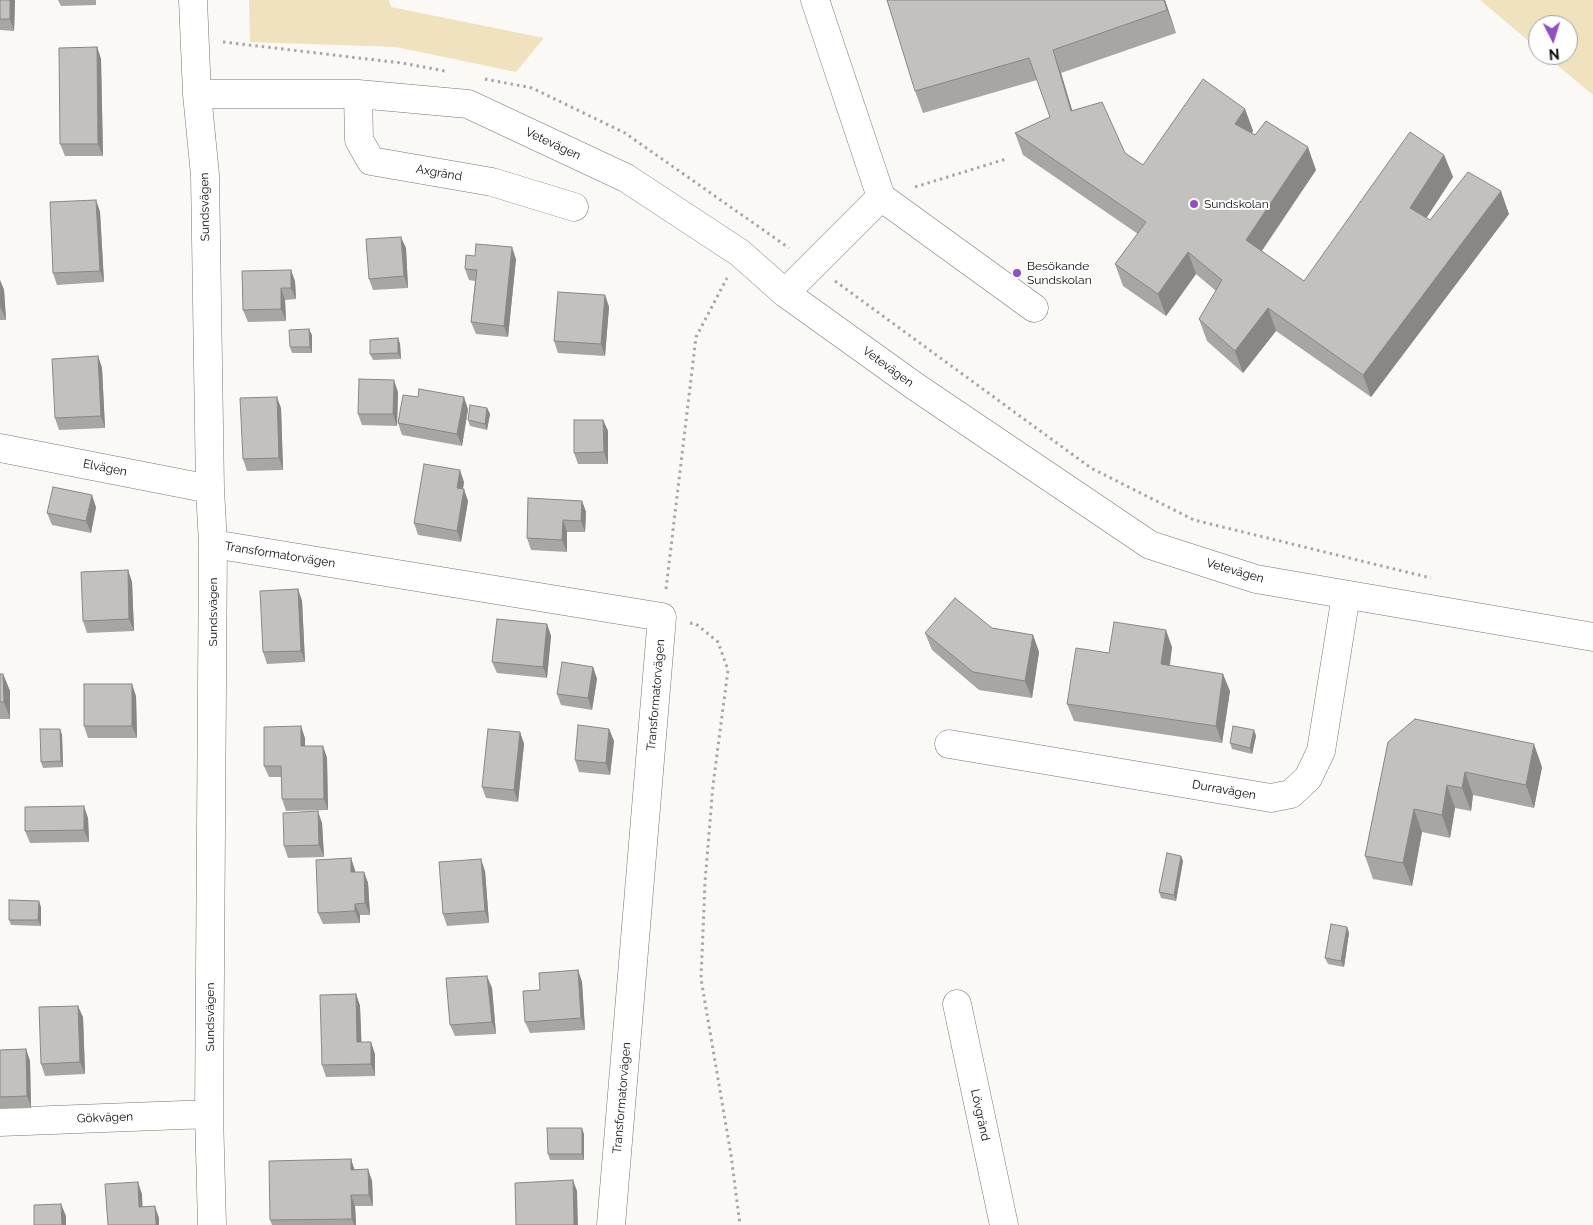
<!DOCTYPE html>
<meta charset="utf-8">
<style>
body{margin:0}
#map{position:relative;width:1593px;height:1225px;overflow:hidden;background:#fbf9f5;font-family:Raleway,sans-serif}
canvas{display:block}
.north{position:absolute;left:1528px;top:15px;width:50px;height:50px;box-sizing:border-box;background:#fff;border:1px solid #9e9e9d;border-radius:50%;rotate:175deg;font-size:14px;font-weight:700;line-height:20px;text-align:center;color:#0d0c0b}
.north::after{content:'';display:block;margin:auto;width:18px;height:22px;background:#924fc3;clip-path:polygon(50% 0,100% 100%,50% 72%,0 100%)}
</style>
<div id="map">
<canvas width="1593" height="1225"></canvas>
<div class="north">N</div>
</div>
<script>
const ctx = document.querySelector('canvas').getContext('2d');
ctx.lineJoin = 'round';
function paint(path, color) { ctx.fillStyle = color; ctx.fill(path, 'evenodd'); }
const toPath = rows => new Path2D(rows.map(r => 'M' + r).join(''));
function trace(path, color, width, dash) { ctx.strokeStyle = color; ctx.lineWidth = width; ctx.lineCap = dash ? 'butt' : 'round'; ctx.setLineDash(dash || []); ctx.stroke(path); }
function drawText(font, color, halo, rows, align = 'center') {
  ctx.font = font + ' Raleway,sans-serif'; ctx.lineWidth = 4; ctx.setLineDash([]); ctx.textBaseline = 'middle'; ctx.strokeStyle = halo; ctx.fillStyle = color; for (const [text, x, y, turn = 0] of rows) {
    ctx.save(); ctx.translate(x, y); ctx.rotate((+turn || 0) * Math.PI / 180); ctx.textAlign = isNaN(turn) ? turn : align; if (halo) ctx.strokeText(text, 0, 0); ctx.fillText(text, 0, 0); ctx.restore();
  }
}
const green = toPath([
 [249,0,389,0,391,7,544,38,516,72,396,47,250,42],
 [1480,0,1593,0,1593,95,1545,55,1568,55,1568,25,1538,25,1538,49]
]);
const path = toPath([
 [223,42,402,63,445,71],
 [485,79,532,88,625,133,789,248],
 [915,187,1006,159],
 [835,281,1091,468,1194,520,1431,578],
 [666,589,696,337,727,278],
 [690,623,696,624,718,642,728,670,713,785,705,882,701,979,731,1155,740,1225]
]);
const minor = toPath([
 [193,0,197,94,205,175,210,489,213,544,209,1114,212,1225],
 [815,0,881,197],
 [197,94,358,94,468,104,626,178,740,253,785,293,916,387,1150,545,1256,579,1593,637],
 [358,94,359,140,371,161,492,182,574,207],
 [785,293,881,197,1034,308],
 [0,448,210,489],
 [213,544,662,617,611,1225],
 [949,744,1271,798,1291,794,1308,778,1321,751,1346,595],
 [957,1004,1004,1225],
 [0,1122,209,1114]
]);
const wall = toPath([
 [0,0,15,0,14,31,0,30],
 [58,0,96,0,96,5,61,6],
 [1165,0,1176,33,1061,73,1072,110,1125,153,1143,165,1245,109,1253,131,1252,133,1316,170,1262,251,1304,281,1444,155,1453,177,1426,218,1430,220,1509,214,1371,397,1276,331,1243,373,1207,341,1199,319,1216,291,1196,274,1166,316,1123,286,1115,264,1138,234,1023,155,1015,133,1050,117,1037,80,923,113,915,91],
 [97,47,101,59,103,156,65,156,60,144],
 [96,200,100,212,104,282,57,285,53,273],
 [406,248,408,288,373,290,369,279],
 [475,256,516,259,508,337,476,334,471,322,475,281,469,280,465,269],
 [242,271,295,281,296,299,285,300,286,321,248,322,243,310],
 [0,280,4,290,6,320,0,320],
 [605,295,609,307,605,356,558,353,554,341],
 [312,335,312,353,292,353,290,347],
 [398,338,400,344,401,359,373,360,370,354],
 [98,356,102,368,105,428,59,430,55,418],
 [398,392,397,426,362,425,358,414],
 [281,408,283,470,247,471,243,459],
 [487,408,490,414,487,430,470,426,468,420],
 [468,409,462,446,402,435,398,423],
 [603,420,608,431,608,464,578,464,574,453],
 [464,482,463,489,468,501,461,542,418,535,414,523],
 [582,501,586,512,585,532,567,532,567,552,531,550,527,538],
 [96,507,91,533,52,525,47,513],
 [128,570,132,582,134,631,87,633,83,621],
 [298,589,302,601,305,662,267,664,263,652],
 [547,624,551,636,547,678,497,673,492,662],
 [992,628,1033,635,1039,652,1032,698,979,690,932,650,925,633],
 [1172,647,1170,666,1230,691,1222,743,1074,721,1067,704,1109,653],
 [593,667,597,679,592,710,561,705,557,694],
 [0,674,3,674,10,691,10,719,0,719],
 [136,696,137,738,88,738,84,726],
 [60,729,62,735,63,767,43,768,41,762],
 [609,729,614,741,610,775,579,772,575,760],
 [1254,730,1256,736,1252,754,1232,749,1230,743],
 [520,732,524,744,518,802,486,798,482,787],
 [305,738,305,746,323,746,327,758,328,810,286,811,282,799,281,777,269,777,264,766],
 [1388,742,1542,767,1534,808,1473,795,1471,811,1455,808,1450,838,1422,832,1412,886,1373,879,1365,856],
 [88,818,89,842,30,843,25,831],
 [322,823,324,857,288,858,284,846],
 [1181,856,1183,861,1176,901,1161,898,1159,892],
 [351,858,355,872,364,872,368,883,370,915,360,915,360,923,323,924,318,913],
 [485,871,489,923,447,926,443,914],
 [41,907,41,926,11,925,9,920],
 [1347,927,1349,933,1344,967,1328,964,1325,958],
 [578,970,582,982,585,1030,530,1033,525,1022,540,990],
 [492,988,496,1034,455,1036,450,1025],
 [356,994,360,1006,361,1042,375,1054,375,1076,326,1077,322,1065],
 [83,1017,85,1074,45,1076,41,1064],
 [26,1049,30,1061,31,1108,0,1109,0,1050],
 [584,1134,584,1160,550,1160,548,1154],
 [351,1159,354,1170,368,1169,372,1181,373,1206,355,1206,356,1225,272,1225,270,1220]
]);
const shadedWall = toPath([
 [10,0,15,0,14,31,10,19],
 [1164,0,1165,0,1176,33,1167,10],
 [97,47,101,59,103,156,98,144],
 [1053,50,1061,73,1079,133,1071,111],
 [1245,109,1253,131,1243,146,1235,124],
 [1308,147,1316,170,1254,262,1246,240],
 [1444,155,1453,177,1418,231,1410,208],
 [1501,191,1509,214,1371,397,1363,375],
 [96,200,100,212,104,282,100,271],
 [401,237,406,248,408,288,404,276],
 [512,247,516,259,508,337,504,326],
 [1188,252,1196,274,1166,316,1158,294],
 [291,270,295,281,296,299,291,288],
 [0,280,4,290,6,320,1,308],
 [281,288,285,300,286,321,281,309],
 [605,295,609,307,605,356,601,344],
 [1268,308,1276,331,1243,373,1235,351],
 [309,329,312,335,312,353,310,347],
 [398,338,400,344,401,359,398,353],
 [98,356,102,368,105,428,101,416],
 [394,380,398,392,397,426,393,414],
 [277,397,281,408,283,470,279,458],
 [464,397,468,409,462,446,457,434],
 [487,408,490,414,487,430,485,424],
 [603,420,608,431,608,464,604,452],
 [460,470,464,482,461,499,457,488],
 [464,489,468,501,461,542,457,531],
 [92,495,96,507,91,533,86,521],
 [582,501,586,512,585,532,581,521],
 [563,520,567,532,567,552,562,540],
 [128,570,132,582,134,631,129,619],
 [298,589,302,601,305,662,301,651],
 [547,624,551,636,547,678,543,667],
 [1166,630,1172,647,1167,682,1161,664],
 [1033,635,1039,652,1032,698,1025,681],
 [593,667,597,679,592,710,588,698],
 [3,674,10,691,10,719,4,702],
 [1223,674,1230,691,1222,743,1216,726],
 [132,684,136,696,137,738,132,726],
 [301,726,305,738,305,758,301,746],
 [60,729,62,735,63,767,61,761],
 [609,729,614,741,610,775,606,763],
 [1254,730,1256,736,1252,754,1250,748],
 [520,732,524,744,518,802,514,790],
 [1534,744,1542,767,1534,808,1526,785],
 [323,746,327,758,328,810,324,799],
 [1465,772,1473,795,1471,811,1462,788],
 [1447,785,1455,808,1450,838,1442,815],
 [84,806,88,818,89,842,84,830],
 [1414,809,1422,832,1412,886,1403,863],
 [318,811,322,823,324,857,319,845],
 [1181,856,1183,861,1176,901,1174,895],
 [351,858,355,870,355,883,351,872],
 [481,859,485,871,489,923,485,911],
 [364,872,368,883,370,915,365,903],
 [39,901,41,907,41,926,38,920],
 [355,904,360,915,360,923,355,911],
 [1347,927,1349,933,1344,967,1341,961],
 [578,970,582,982,585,1030,581,1018],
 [487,976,492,988,496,1034,492,1022],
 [356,994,360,1006,362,1054,357,1042],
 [78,1006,83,1017,85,1074,80,1062],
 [371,1042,375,1054,375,1076,371,1064],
 [26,1049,30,1061,31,1108,27,1096],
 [582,1128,584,1134,584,1160,582,1154],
 [351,1159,355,1171,351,1170],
 [368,1169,372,1181,373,1206,369,1195],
 [573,1180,577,1191,578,1225,574,1225],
 [138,1182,142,1194,143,1219,139,1207],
 [351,1195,355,1206,356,1225,354,1225,352,1219],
 [61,1204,66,1216,66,1225,62,1225],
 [155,1206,159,1218,159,1225,156,1225]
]);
const building = toPath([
 [0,0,10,0,10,19,0,19,0,0],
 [887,0,1164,0,1167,10,1053,50,1071,111,1102,102,1125,153,1143,165,1203,79,1245,109,1235,124,1255,135,1266,121,1308,147,1246,240,1304,281,1410,132,1444,155,1410,208,1430,220,1468,172,1501,191,1363,375,1268,308,1235,351,1199,319,1222,280,1188,252,1158,294,1115,264,1146,222,1015,133,1050,117,1029,58,915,91,887,0],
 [97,47,98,144,60,144,59,48,97,47],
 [96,200,100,271,53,273,50,202,96,200],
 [401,237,404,276,369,279,366,239,401,237],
 [476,244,512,247,504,326,471,322,477,270,465,269,466,255,475,256,476,244],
 [291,270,291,288,281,288,281,309,243,310,242,271,291,270],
 [0,286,1,308,0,308,0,286],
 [558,292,605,295,601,344,554,341,558,292],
 [309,329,310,347,290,347,289,330,309,329],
 [398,338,398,353,370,354,370,340,398,338],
 [98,356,101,416,55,418,52,359,98,356],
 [359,379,394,380,393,414,358,414,359,379],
 [419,389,464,397,457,434,398,423,403,395,418,397,419,389],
 [277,397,279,458,243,459,240,398,277,397],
 [470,405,487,408,485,424,468,420,470,405],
 [574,420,603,420,604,452,574,453,574,420],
 [424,464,460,470,457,488,464,489,457,531,414,523,424,464],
 [53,487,92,495,86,521,47,513,53,487],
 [528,498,582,501,581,521,563,520,562,540,527,538,528,498],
 [128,570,129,619,83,621,81,572,128,570],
 [298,589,301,651,263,652,260,591,298,589],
 [955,598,992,628,1033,635,1025,681,973,672,925,633,955,598],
 [497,619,547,624,543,667,492,662,497,619],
 [1114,622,1166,630,1161,664,1223,674,1216,726,1067,704,1076,648,1109,653,1114,622],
 [562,662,593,667,588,698,557,694,562,662],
 [0,674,3,674,4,702,0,702,0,674],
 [84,684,132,684,132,726,84,726,84,684],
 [1415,719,1534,744,1526,785,1465,772,1462,788,1447,785,1442,815,1414,809,1403,863,1365,856,1388,742,1415,719],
 [578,725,609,729,606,763,575,760,578,725],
 [301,726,301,746,323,746,324,799,282,799,281,766,264,766,264,727,301,726],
 [1233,726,1254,730,1250,748,1230,743,1233,726],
 [40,729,60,729,61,761,41,762,40,729],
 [488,729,520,732,514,790,482,787,488,729],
 [84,806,84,830,25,831,25,807,84,806],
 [318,811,319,845,284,846,283,813,318,811],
 [1167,853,1181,856,1174,895,1159,892,1167,853],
 [351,858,351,872,364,872,365,903,355,904,355,911,318,913,316,860,351,858],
 [481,859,485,911,443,914,439,862,481,859],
 [9,900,39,901,38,920,9,920,9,900],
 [1331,924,1347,927,1341,961,1325,958,1331,924],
 [578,970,581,1018,525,1022,523,991,540,990,539,973,578,970],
 [487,976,492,1022,450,1025,446,978,487,976],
 [356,994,357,1042,371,1042,371,1064,322,1065,320,995,356,994],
 [78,1006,80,1062,41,1064,39,1007,78,1006],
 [26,1049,27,1096,0,1097,0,1050,26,1049],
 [547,1128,582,1128,582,1154,548,1154,547,1128],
 [351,1159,351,1170,368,1169,369,1195,351,1195,352,1219,270,1220,269,1161,351,1159],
 [573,1180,574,1225,516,1225,515,1183,573,1180],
 [138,1182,139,1207,155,1206,156,1225,108,1225,105,1184,138,1182],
 [61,1204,62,1225,34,1225,34,1205,61,1204]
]);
const markers = [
 [1194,204,5,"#924fc3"],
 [1017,273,5,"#924fc3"]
];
const streetNames = [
 ["Vetevägen",553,144,25],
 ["Axgränd",439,173,10],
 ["Sundsvägen",205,207,-91],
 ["Vetevägen",888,367,36],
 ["Elvägen",105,468,11],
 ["Transformatorvägen",280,555,9],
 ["Vetevägen",1235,571,16],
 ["Sundsvägen",213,612,-90],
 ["Transformatorvägen",656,695,-85],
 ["Durravägen",1224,790,10],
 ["Sundsvägen",210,1017,-90],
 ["Transformatorvägen",622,1098,-85],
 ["Lövgränd",980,1115,78],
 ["Gökvägen",105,1118,-2]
];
const poiNames = [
 ["Sundskolan",1204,204],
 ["Besökande",1027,266],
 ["Sundskolan",1027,280]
];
paint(green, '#f0e2be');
trace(minor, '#767571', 29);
trace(path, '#a9a7a4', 3, [2.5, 4]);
trace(minor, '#fff', 28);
paint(wall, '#a8a6a3');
paint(shadedWall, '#888785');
paint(building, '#c3c1be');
trace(building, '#888785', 1);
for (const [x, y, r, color] of markers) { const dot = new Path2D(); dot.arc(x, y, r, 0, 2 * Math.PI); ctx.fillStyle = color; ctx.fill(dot); trace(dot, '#fff', 2); }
drawText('12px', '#0d0c0b', '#fff', streetNames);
drawText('12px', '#0d0c0b', '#fff', poiNames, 'left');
</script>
